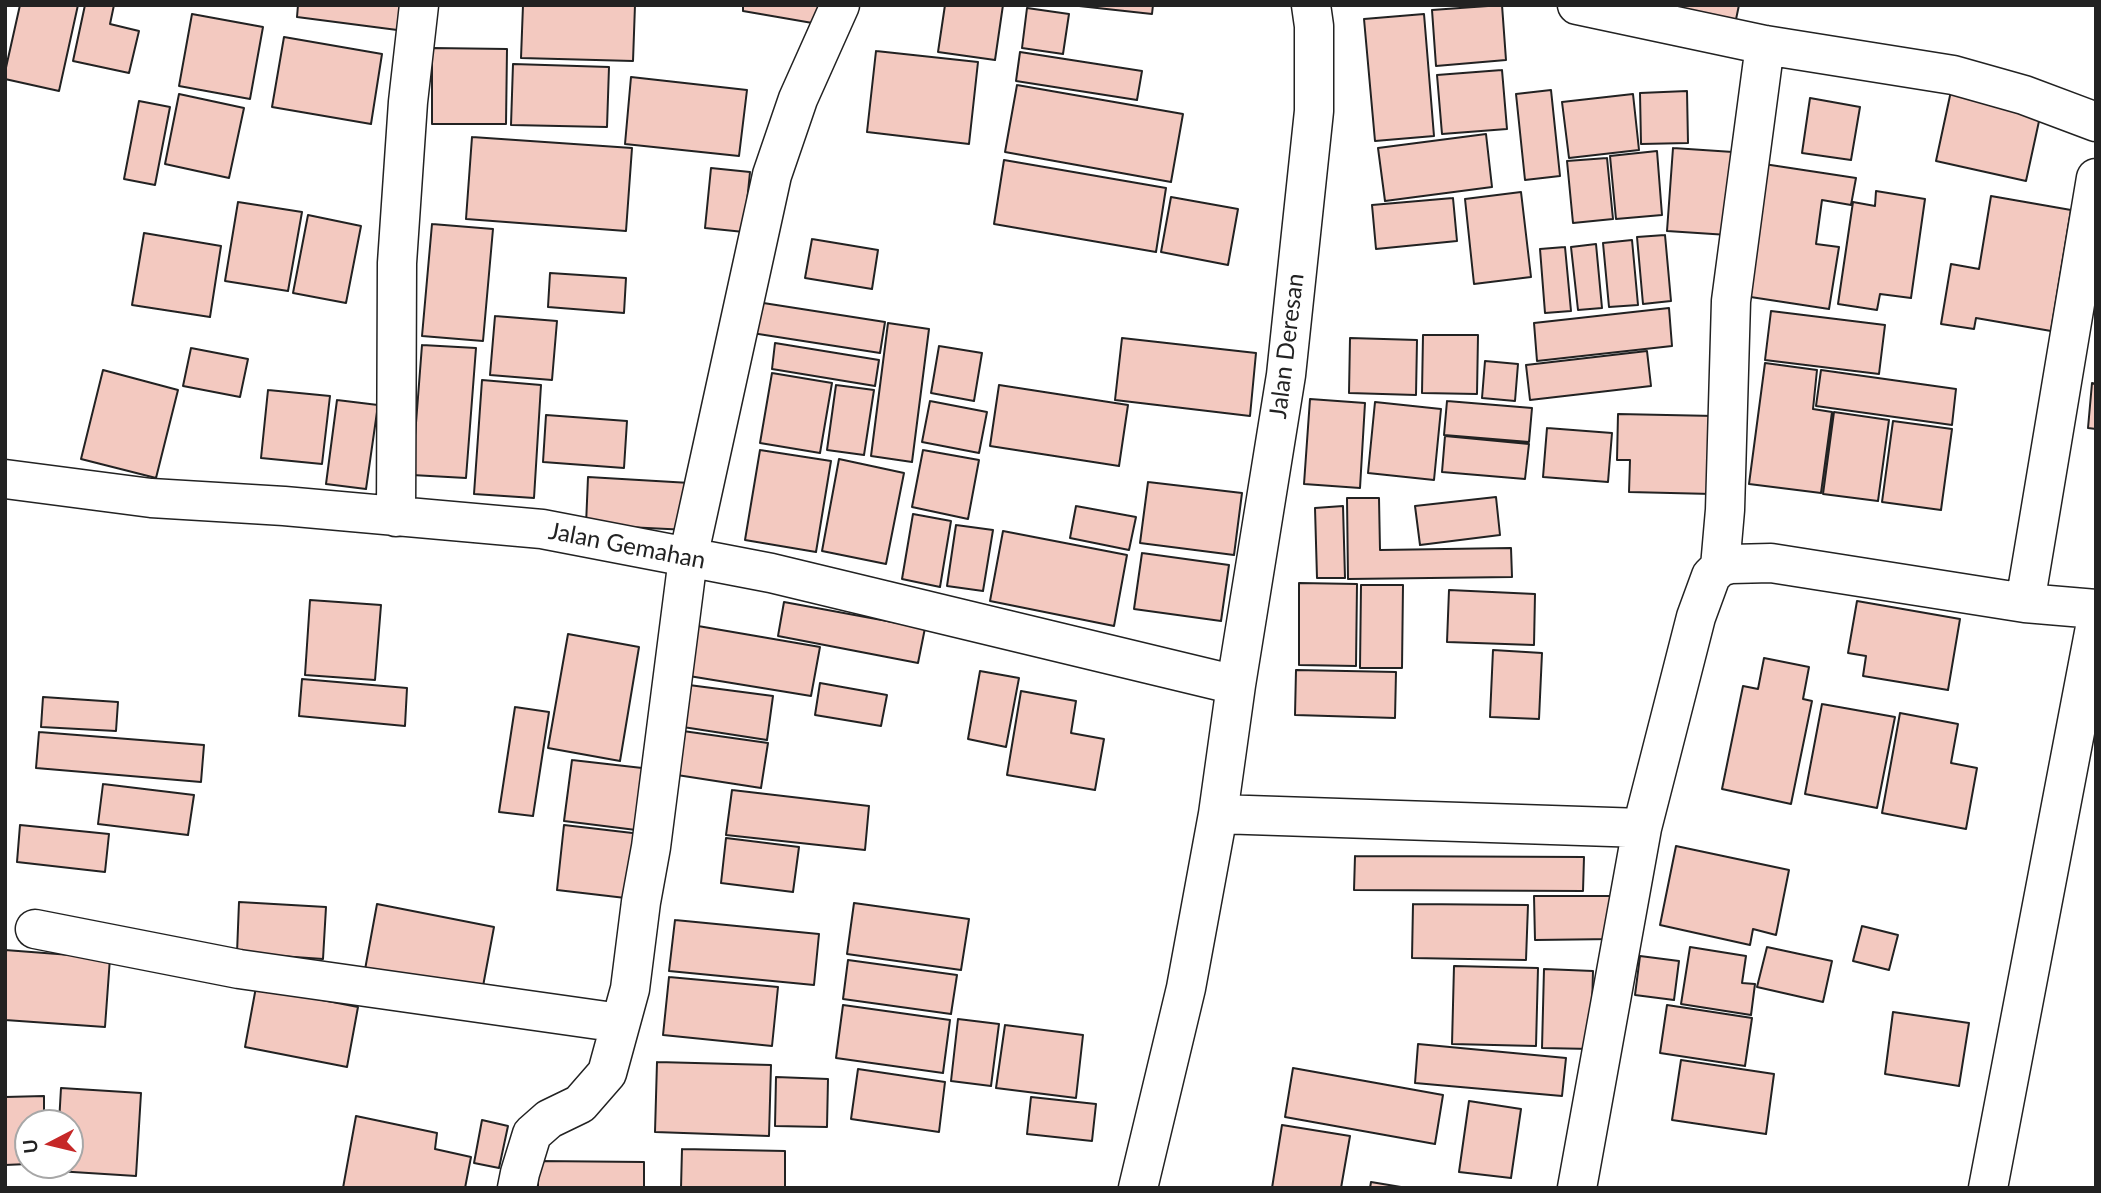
<!DOCTYPE html>
<style>
body{margin:0}
#map{position:relative;width:2101px;height:1193px;overflow:hidden;background:#fff;font-family:Lato,sans-serif}
canvas{display:block}
.frame{position:absolute;inset:0;border:7px solid #222;pointer-events:none}
.north{position:absolute;left:14px;top:1109px;width:70px;height:70px;box-sizing:border-box;background:#fff;border:2px solid #a7a7a7;border-radius:50%;rotate:263deg;font-size:19px;font-weight:700;line-height:28px;text-align:center;color:#222}
.north::after{content:'';display:block;margin:auto;width:24px;height:32px;background:#c62828;clip-path:polygon(50% 0,100% 100%,50% 72%,0 100%)}
</style>
<div id="map">
<canvas width="2101" height="1193"></canvas>
<div class="frame"></div>
<div class="north">U</div>
</div>
<script>
const ctx = document.querySelector('canvas').getContext('2d');
ctx.lineJoin = 'round';
function paint(path, color) { ctx.fillStyle = color; ctx.fill(path, 'evenodd'); }
const toPath = rows => new Path2D(rows.map(r => 'M' + r).join(''));
function trace(path, color, width, dash) { ctx.strokeStyle = color; ctx.lineWidth = width; ctx.lineCap = dash ? 'butt' : 'round'; ctx.setLineDash(dash || []); ctx.stroke(path); }
function drawText(font, color, halo, rows, align = 'center') {
  ctx.font = font + ' Lato,sans-serif'; ctx.lineWidth = 5; ctx.setLineDash([]); ctx.textBaseline = 'middle'; ctx.strokeStyle = halo; ctx.fillStyle = color; for (const [text, x, y, turn = 0] of rows) {
    ctx.save(); ctx.translate(x, y); ctx.rotate((+turn || 0) * Math.PI / 180); ctx.textAlign = isNaN(turn) ? turn : align; if (halo) ctx.strokeText(text, 0, 0); ctx.fillText(text, 0, 0); ctx.restore();
  }
}
const building = toPath([
 [20,5,78,5,59,91,5,79,5,72,20,5],
 [85,5,114,5,110,24,139,31,129,73,73,61,85,5],
 [298,5,408,5,405,31,297,17,298,5],
 [523,5,635,5,633,61,521,58,523,5],
 [743,5,828,5,824,25,743,11,743,5],
 [945,5,1003,5,995,60,938,52,945,5],
 [1070,5,1153,5,1152,14,1070,5],
 [1502,5,1506,60,1436,66,1432,10,1502,5],
 [1639,5,1739,5,1734,29,1639,5],
 [1027,8,1069,14,1063,54,1022,48,1027,8],
 [192,14,263,27,250,99,179,86,192,14],
 [1424,14,1434,136,1375,141,1364,19,1424,14],
 [284,37,382,54,371,124,272,107,284,37],
 [432,48,507,49,506,124,432,124,432,48],
 [876,51,978,62,969,144,867,132,876,51],
 [1020,52,1142,71,1137,100,1016,81,1020,52],
 [513,64,609,67,607,127,511,125,513,64],
 [1502,70,1507,129,1442,134,1437,75,1502,70],
 [631,77,747,90,739,156,625,144,631,77],
 [1017,85,1183,114,1171,182,1005,152,1017,85],
 [1551,90,1560,176,1525,180,1516,94,1551,90],
 [1687,91,1688,143,1641,144,1640,93,1687,91],
 [1951,91,2041,112,2026,181,1936,161,1951,91],
 [179,94,244,108,229,178,165,164,179,94],
 [1633,94,1639,150,1569,158,1562,102,1633,94],
 [1810,98,1860,107,1851,160,1802,153,1810,98],
 [139,101,170,107,155,185,124,179,139,101],
 [1486,134,1492,187,1385,201,1378,148,1486,134],
 [472,137,632,148,626,231,466,219,472,137],
 [1673,148,1733,152,1728,235,1667,231,1673,148],
 [1657,151,1662,215,1616,219,1610,156,1657,151],
 [1607,158,1613,219,1573,223,1567,161,1607,158],
 [1004,160,1166,188,1156,252,994,224,1004,160],
 [1764,164,1856,178,1851,205,1822,200,1816,244,1839,247,1829,309,1744,296,1764,164],
 [711,168,750,172,744,232,705,228,711,168],
 [1876,191,1925,199,1911,298,1880,294,1877,310,1838,304,1853,202,1875,206,1876,191],
 [1521,192,1531,277,1474,284,1465,199,1521,192],
 [1991,196,2071,210,2051,331,1976,318,1974,329,1941,324,1951,264,1979,269,1991,196],
 [1171,197,1238,209,1228,265,1161,252,1171,197],
 [1453,198,1457,241,1376,249,1372,205,1453,198],
 [238,202,302,212,288,291,225,281,238,202],
 [308,215,361,226,346,303,293,293,308,215],
 [432,224,493,229,483,341,422,336,432,224],
 [144,233,221,246,210,317,132,305,144,233],
 [1665,235,1671,301,1643,304,1637,237,1665,235],
 [812,239,878,250,872,289,805,278,812,239],
 [1632,240,1638,305,1609,307,1603,243,1632,240],
 [1596,244,1602,308,1578,310,1571,247,1596,244],
 [1565,247,1571,311,1545,313,1540,249,1565,247],
 [550,273,626,278,624,313,548,307,550,273],
 [757,302,885,322,880,353,752,333,757,302],
 [1669,308,1672,346,1537,361,1534,323,1669,308],
 [1771,311,1885,325,1879,374,1765,360,1771,311],
 [495,316,557,321,552,380,490,375,495,316],
 [888,323,929,329,912,462,871,456,888,323],
 [1423,335,1478,335,1477,394,1422,393,1423,335],
 [1122,338,1256,353,1250,416,1115,400,1122,338],
 [1350,338,1417,340,1416,395,1349,393,1350,338],
 [775,343,879,360,875,386,772,369,775,343],
 [422,345,476,348,466,478,412,475,422,345],
 [939,346,982,353,974,401,931,393,939,346],
 [191,348,248,359,240,397,183,386,191,348],
 [1647,351,1651,386,1530,400,1526,365,1647,351],
 [1485,361,1518,364,1515,401,1482,398,1485,361],
 [1765,363,1817,370,1813,409,1832,412,1821,493,1749,484,1765,363],
 [103,370,178,390,156,478,81,459,103,370],
 [1821,370,1956,389,1952,425,1816,406,1821,370],
 [772,373,832,383,820,453,760,443,772,373],
 [482,380,541,385,534,498,474,494,482,380],
 [2092,383,2096,384,2096,429,2088,428,2092,383],
 [836,385,874,390,864,455,827,450,836,385],
 [999,385,1128,405,1119,466,990,446,999,385],
 [268,390,330,396,322,464,261,458,268,390],
 [1310,399,1365,403,1360,488,1304,484,1310,399],
 [337,400,378,405,366,489,326,484,337,400],
 [930,401,987,412,979,453,922,442,930,401],
 [1447,401,1532,408,1529,442,1444,435,1447,401],
 [1375,402,1441,409,1434,480,1368,473,1375,402],
 [1834,412,1889,420,1878,501,1823,494,1834,412],
 [1618,414,1715,416,1712,494,1629,492,1630,460,1617,460,1618,414],
 [546,415,627,421,624,468,543,462,546,415],
 [1893,421,1952,429,1941,510,1882,502,1893,421],
 [1547,428,1612,433,1608,482,1543,477,1547,428],
 [1445,436,1529,444,1525,479,1442,472,1445,436],
 [760,450,831,461,816,552,745,540,760,450],
 [923,450,979,460,968,519,912,507,923,450],
 [839,459,904,473,886,564,822,551,839,459],
 [588,477,690,483,688,530,586,525,588,477],
 [1148,482,1242,493,1234,555,1140,543,1148,482],
 [1496,497,1500,535,1420,545,1415,506,1496,497],
 [1347,498,1379,498,1380,550,1511,548,1512,577,1348,579,1347,498],
 [1076,506,1136,517,1129,550,1070,538,1076,506],
 [1343,506,1345,578,1317,578,1315,508,1343,506],
 [913,514,951,521,940,587,902,579,913,514],
 [956,525,993,530,983,591,947,586,956,525],
 [1003,531,1127,555,1114,626,990,601,1003,531],
 [1142,553,1229,565,1221,621,1134,609,1142,553],
 [1299,583,1357,584,1356,666,1299,665,1299,583],
 [1361,585,1403,585,1402,668,1360,668,1361,585],
 [1449,590,1535,594,1534,645,1447,642,1449,590],
 [310,600,381,605,375,680,305,675,310,600],
 [1857,601,1960,619,1948,690,1863,676,1866,656,1848,653,1857,601],
 [784,602,925,628,918,663,778,636,784,602],
 [698,626,820,647,811,696,689,676,698,626],
 [568,634,639,647,620,761,548,748,568,634],
 [1493,650,1542,653,1539,719,1490,717,1493,650],
 [1764,658,1809,667,1803,699,1812,701,1791,804,1722,789,1743,686,1758,689,1764,658],
 [1296,670,1396,672,1395,718,1295,715,1296,670],
 [980,671,1019,678,1006,747,968,739,980,671],
 [302,679,407,688,405,726,299,716,302,679],
 [820,683,887,695,881,726,815,715,820,683],
 [689,685,773,696,767,740,683,727,689,685],
 [1021,691,1076,701,1071,733,1104,739,1095,790,1007,775,1021,691],
 [43,697,118,702,116,731,41,727,43,697],
 [1822,704,1895,717,1877,808,1805,794,1822,704],
 [515,707,549,712,533,816,499,812,515,707],
 [1900,713,1958,724,1951,763,1977,768,1966,829,1882,813,1900,713],
 [683,731,768,743,761,788,677,775,683,731],
 [39,732,204,745,201,782,36,768,39,732],
 [572,760,651,769,644,831,564,821,572,760],
 [103,784,194,795,188,835,98,824,103,784],
 [732,790,869,806,865,850,726,835,732,790],
 [20,825,109,834,105,872,17,862,20,825],
 [564,825,641,834,634,899,557,890,564,825],
 [726,838,799,847,793,892,721,883,726,838],
 [1676,846,1789,870,1776,935,1753,929,1750,945,1660,925,1676,846],
 [1355,856,1584,857,1583,891,1354,890,1355,856],
 [1534,896,1614,896,1614,939,1535,940,1534,896],
 [239,902,326,907,323,959,237,953,239,902],
 [854,903,969,919,961,970,847,954,854,903],
 [377,904,494,927,481,997,364,975,377,904],
 [1413,904,1528,905,1526,960,1412,958,1413,904],
 [675,920,819,934,814,985,669,971,675,920],
 [1862,926,1898,935,1889,970,1853,961,1862,926],
 [1690,947,1746,956,1742,983,1755,984,1751,1015,1681,1004,1690,947],
 [1767,947,1832,961,1823,1002,1757,987,1767,947],
 [5,950,110,958,105,1027,5,1020,5,950],
 [1640,956,1679,961,1674,1000,1635,995,1640,956],
 [848,960,957,975,951,1014,843,999,848,960],
 [1454,966,1538,968,1536,1046,1452,1044,1454,966],
 [1544,969,1593,971,1591,1049,1542,1048,1544,969],
 [669,977,778,987,772,1046,663,1035,669,977],
 [256,987,358,1007,347,1067,245,1047,256,987],
 [843,1005,950,1020,943,1073,836,1058,843,1005],
 [1667,1005,1752,1018,1745,1066,1660,1053,1667,1005],
 [1893,1012,1969,1023,1959,1086,1885,1074,1893,1012],
 [958,1019,999,1024,991,1086,951,1081,958,1019],
 [1005,1025,1083,1035,1076,1098,996,1088,1005,1025],
 [1418,1044,1566,1058,1562,1096,1415,1083,1418,1044],
 [1681,1060,1774,1074,1766,1134,1672,1120,1681,1060],
 [657,1062,771,1065,769,1136,655,1132,657,1062],
 [1293,1068,1443,1095,1435,1144,1285,1117,1293,1068],
 [858,1069,945,1082,939,1132,851,1119,858,1069],
 [776,1077,828,1079,827,1127,775,1126,776,1077],
 [61,1088,141,1093,136,1176,57,1171,57,1165,70,1165,70,1123,59,1123,61,1088],
 [44,1096,44,1123,28,1123,28,1164,5,1165,5,1097,44,1096],
 [1031,1097,1096,1104,1092,1141,1027,1134,1031,1097],
 [1469,1101,1521,1109,1511,1178,1459,1172,1469,1101],
 [356,1116,437,1133,435,1149,471,1157,465,1188,343,1188,356,1116],
 [482,1120,508,1126,499,1168,474,1163,482,1120],
 [1282,1125,1350,1136,1341,1188,1272,1188,1282,1125],
 [682,1149,785,1151,785,1188,681,1188,682,1149],
 [538,1161,644,1162,644,1188,538,1188,538,1161],
 [1371,1182,1407,1188,1370,1188,1371,1182]
]);
const street = toPath([
 [1577,5,1765,45,1953,75,2024,95,2096,122],
 [5,479,151,498,284,506,542,529,771,573,1236,685],
 [396,517,397,263,408,102,419,5],
 [1720,567,1725,510,1731,301,1765,45],
 [2025,603,2096,178],
 [1218,814,1642,828,1696,617,1711,576,1720,567,1731,564,1771,563,2025,603,2096,609],
 [35,929,239,969,620,1023],
 [517,1188,520,1173,532,1134,549,1119,580,1104,607,1073,630,989,641,902,651,847,688,558,772,175,798,99,840,5],
 [1138,1188,1186,988,1218,814,1236,685,1286,375,1314,111,1314,26,1311,5],
 [1577,1188,1642,828],
 [1988,1188,2096,622]
]);
const streetNames = [
 ["Jalan Deresan",1287,346,-83],
 ["Jalan Gemahan",627,546,11]
];
paint(building, '#f3c9c0');
trace(building, '#222', 2);
trace(street, '#222', 41);
trace(street, '#fff', 38);
drawText('24px', '#222', '#fff', streetNames);
</script>
